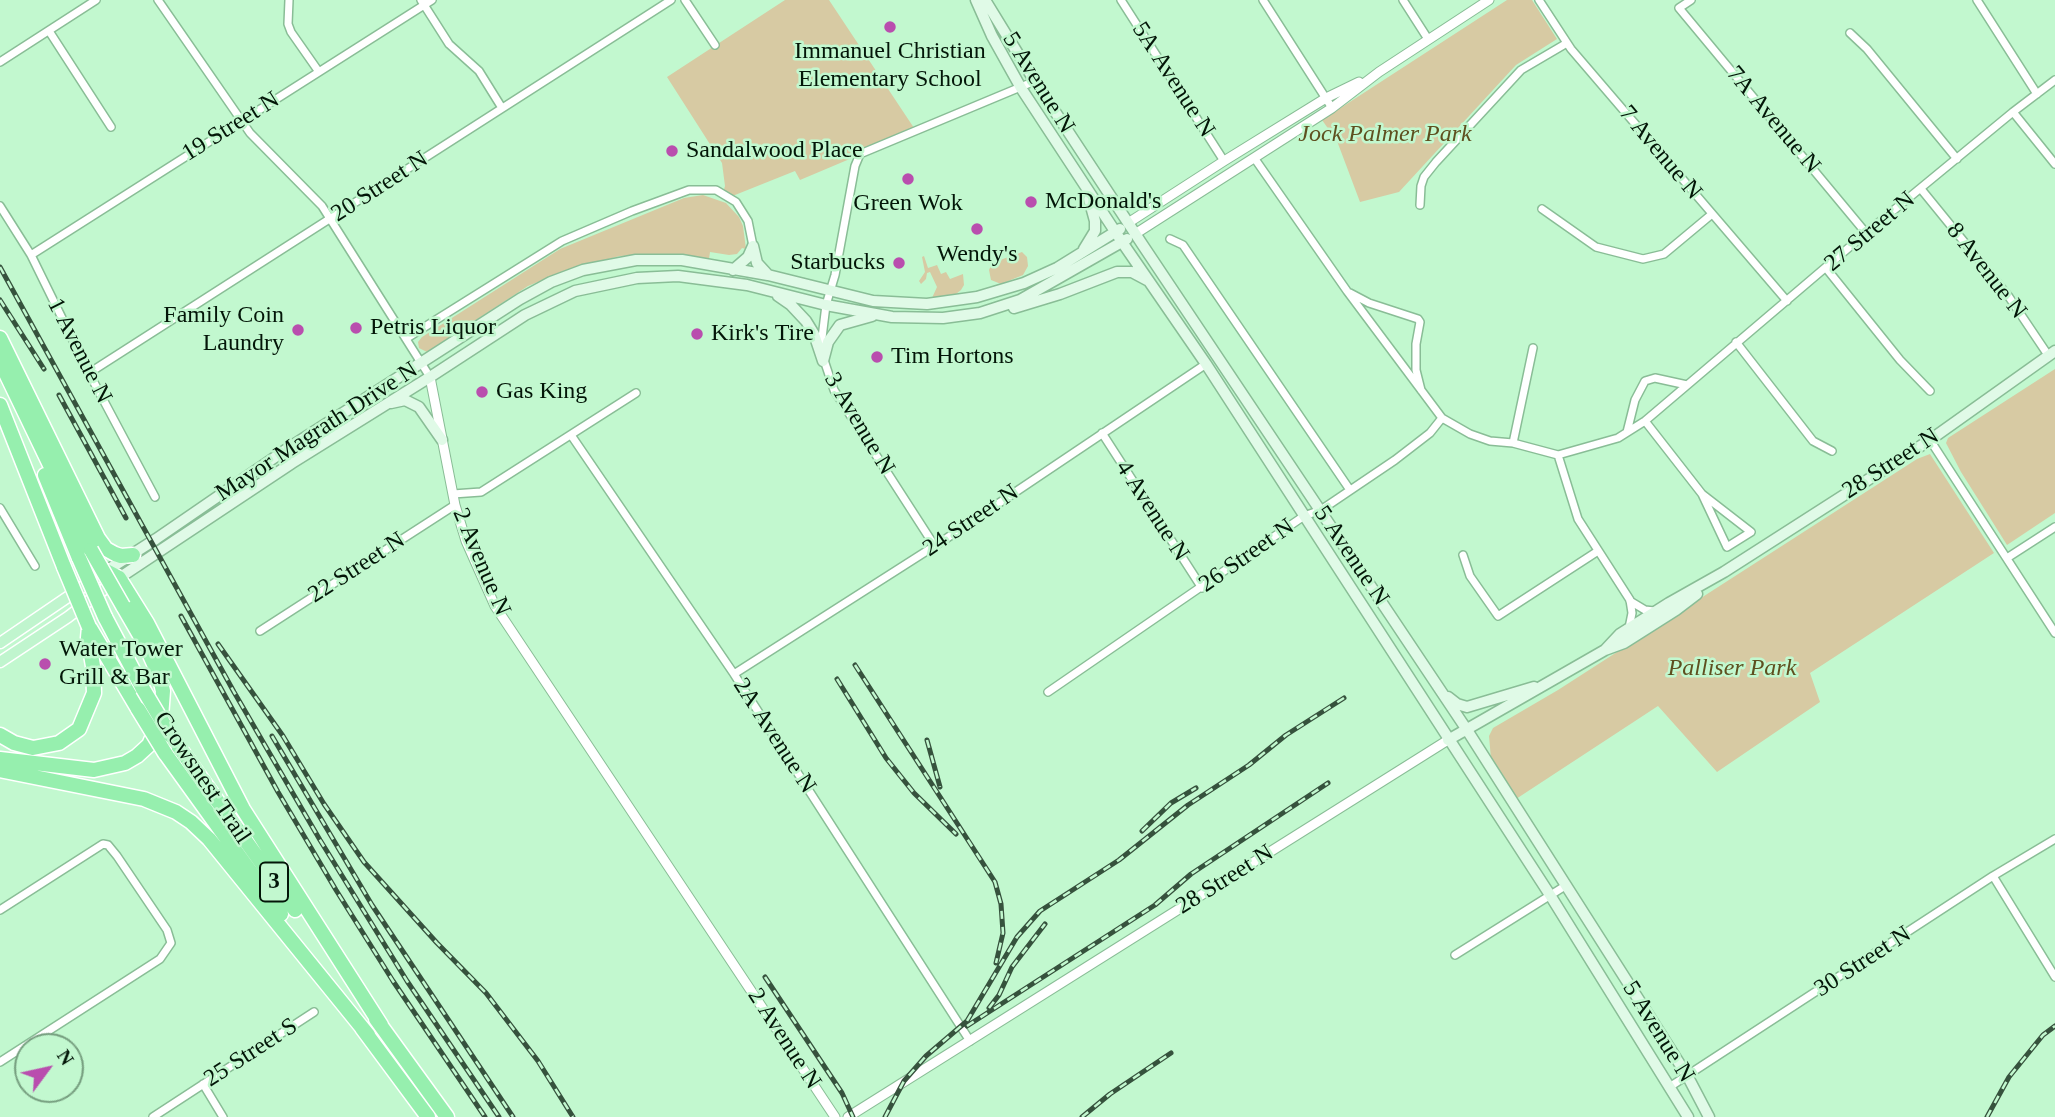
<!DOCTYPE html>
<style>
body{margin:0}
#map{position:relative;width:2055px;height:1117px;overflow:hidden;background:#c2f8cf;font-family:Georgia,serif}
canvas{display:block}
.north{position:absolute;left:14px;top:1033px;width:70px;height:70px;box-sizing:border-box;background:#c2f8cf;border:2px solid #769e7f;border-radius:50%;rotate:57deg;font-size:19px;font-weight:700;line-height:28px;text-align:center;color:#031608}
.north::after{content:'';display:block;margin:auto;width:24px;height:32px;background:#b94eae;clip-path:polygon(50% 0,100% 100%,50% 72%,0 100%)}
</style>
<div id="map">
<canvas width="2055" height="1117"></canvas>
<div class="north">N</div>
</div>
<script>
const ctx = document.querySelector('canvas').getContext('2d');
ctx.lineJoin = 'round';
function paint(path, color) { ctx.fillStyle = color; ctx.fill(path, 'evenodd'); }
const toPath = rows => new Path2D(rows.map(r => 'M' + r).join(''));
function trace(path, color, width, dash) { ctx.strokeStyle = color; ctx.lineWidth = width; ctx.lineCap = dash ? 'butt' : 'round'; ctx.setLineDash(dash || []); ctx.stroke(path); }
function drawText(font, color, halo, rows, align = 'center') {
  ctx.font = font + ' Georgia,serif'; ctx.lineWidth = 5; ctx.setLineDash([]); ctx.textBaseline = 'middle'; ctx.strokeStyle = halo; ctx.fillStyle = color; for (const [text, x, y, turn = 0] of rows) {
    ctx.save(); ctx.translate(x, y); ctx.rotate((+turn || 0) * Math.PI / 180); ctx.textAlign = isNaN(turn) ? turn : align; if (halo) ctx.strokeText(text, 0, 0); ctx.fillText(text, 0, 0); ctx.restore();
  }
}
const green = toPath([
 [785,0,829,0,916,131,800,180,795,171,730,197,723,193,725,186,722,163,667,77],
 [1507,0,1532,0,1557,39,1516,65,1399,192,1360,202,1337,141,1322,120],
 [703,195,726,203,739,217,743,226,746,249,742,248,737,254,729,255,710,252,709,259,671,254,620,256,572,268,528,286,427,352,419,348,418,342,422,337,560,249,684,198],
 [1022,252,1027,257,1028,266,1023,275,1001,284,991,280,989,270,992,263],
 [924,256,928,268,937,265,941,274,946,272,950,279,963,274,964,285,961,290,956,294,932,298,937,287,930,272,927,273,926,279,921,284,919,281,925,272,922,257],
 [2055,369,2055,513,2007,545,1961,472,1946,443,1948,438],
 [1930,454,1994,553,1810,673,1820,702,1717,772,1658,706,1516,799,1491,759,1489,736,1493,728,1558,690,1917,459]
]);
const minor = toPath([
 [158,0,250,133,322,206,430,377],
 [289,0,288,24,291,32,319,72],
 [421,0,449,44,479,71,502,108],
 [685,0,715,45],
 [1121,0,1224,161],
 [1263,0,1332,108],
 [1403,0,1428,39],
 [1539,0,1571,49,1787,301],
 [1691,0,1679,8,1866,233],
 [1977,0,2037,94],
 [49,31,111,127],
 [1850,33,1867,49,1957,159],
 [0,62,96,0],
 [2013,112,2055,164],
 [1255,159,1347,291,1442,418,1470,434,1490,441,1513,443,1558,455],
 [1921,189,2009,297,2048,355],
 [1420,205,1421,186,1424,177,1436,162,1521,70,1567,43],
 [0,206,31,255,89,373,155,497],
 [1542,209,1596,247,1643,259,1664,254,1712,214],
 [1170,239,1183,245,1350,490],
 [31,255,432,0],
 [1826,268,1900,360,1930,391],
 [1350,293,1369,303,1418,319,1420,322,1416,344,1416,370,1421,390],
 [407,338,562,241,632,211,689,190,716,190,736,202,748,221,753,246],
 [1736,342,1813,441,1832,451],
 [821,346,826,305,835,275,855,166,860,154,1035,81],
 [823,357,834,390,934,545],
 [89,373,671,0],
 [1645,421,1702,494,1751,532,1727,547,1702,494],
 [1627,432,1635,400,1645,381,1655,378,1687,385],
 [1102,433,1202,588],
 [571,435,734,674,970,1041],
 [1930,440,2055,633],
 [1513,443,1533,348],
 [1558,455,1618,438,1645,421,1866,233,2013,112,2055,80],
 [1558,455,1578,519,1630,600,1632,613,1629,628],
 [453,494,481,492,636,393],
 [0,508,35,566],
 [1463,555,1470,576,1498,616,1598,551],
 [2007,558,2055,527],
 [1630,601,1645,610,1654,611],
 [260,631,455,505],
 [734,674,947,538,1206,364],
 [1048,692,1304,516,1321,510,1395,460,1430,433,1442,418],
 [1993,876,2055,977],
 [0,910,103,844,108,845,117,856,167,930,171,943,160,959,0,1062],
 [1455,955,1565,886],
 [203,1084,223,1117],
 [1671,1086,1993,876,2055,839],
 [153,1117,314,1012]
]);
const tertiary = toPath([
 [1128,223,1224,161,1326,98,1359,82],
 [1135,234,1332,108,1379,72,1489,0],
 [430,377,455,505,466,541,495,606,835,1117],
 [848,1117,1448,740]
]);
const secondary = toPath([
 [976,0,992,36,1021,88,1122,242,1206,364,1550,895,1688,1117],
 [985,0,1031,75,1142,244,1467,730,1688,1077,1709,1117],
 [753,246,757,263,768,275],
 [1084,249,1095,231,1095,221,1089,199],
 [733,270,748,257,753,246],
 [778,296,791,305,806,321,814,334,823,361],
 [1014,308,1060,294,1117,272,1132,272,1147,280],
 [823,361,828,342,840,325,872,316],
 [391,403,405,400,419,407,442,440],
 [106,571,156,539,284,451,520,299,551,282,583,270,636,260,682,260,768,275,873,301,927,304,977,297,1024,283,1057,268,1120,229],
 [119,578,292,463,430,377,525,315,575,291,637,278,678,276,747,285,826,305,892,317,943,318,980,313,1020,300,1127,239],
 [1605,650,1620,634,1669,603,1724,572,1930,440,2055,351],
 [1448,697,1457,704,1467,707,1534,687],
 [1448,740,1605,650,1624,643,1676,610,1697,594]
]);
const primary = toPath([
 [0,643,106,571],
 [0,662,68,617,115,581]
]);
const motorway = toPath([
 [0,338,98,538,106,549,115,554,121,556,133,555],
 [0,361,91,550],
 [0,405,64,567],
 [45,475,79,558],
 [106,571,119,578,147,623,243,809,381,1025],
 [105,617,143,689],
 [90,628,138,709],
 [0,735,14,743,33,748,59,743,79,729,94,693,93,666,88,638,89,627],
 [171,736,295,910],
 [165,753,281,914],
 [0,759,94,770,125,763,137,756,149,745,161,717,163,691,159,675,145,644,123,606],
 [0,770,144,799,176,812,191,822,209,839,368,1035],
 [376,1019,447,1117],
 [362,1028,428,1117]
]);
const rail = toPath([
 [0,267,234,692,320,840,407,981,499,1117],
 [0,300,44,369],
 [59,395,126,518],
 [181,616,278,792,336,890,393,981,485,1117],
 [218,644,283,736,324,804,364,862,437,943,486,993,538,1061,573,1117],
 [855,665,995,882,1001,904,1003,933,996,963],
 [837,679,886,758,914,793,956,834],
 [272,736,372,905,513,1117],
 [927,740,940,787],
 [1142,831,1171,803,1196,788],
 [765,977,842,1093,853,1117],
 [989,1008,999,995,1012,967,1045,924],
 [967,1026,1155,905,1191,874,1328,783],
 [885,1117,904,1081,926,1056,967,1021,1017,937,1040,911,1119,860,1188,805,1249,765,1286,735,1344,698],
 [1082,1117,1110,1094,1171,1053],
 [1987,1117,2009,1077,2043,1035,2055,1026]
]);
const motorwayBridge = toPath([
 [91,550,123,606],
 [79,558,105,617],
 [64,567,89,627],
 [143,689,171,736],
 [138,709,165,753]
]);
const markers = [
 [890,27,7,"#b94eae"],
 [672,151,7,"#b94eae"],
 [908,179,7,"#b94eae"],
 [1031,202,7,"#b94eae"],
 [977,229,7,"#b94eae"],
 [899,263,7,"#b94eae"],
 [356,328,7,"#b94eae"],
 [298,330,7,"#b94eae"],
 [697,334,7,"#b94eae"],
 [877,357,7,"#b94eae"],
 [482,392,7,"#b94eae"],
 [45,664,7,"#b94eae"]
];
const shields = [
 [274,882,28]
];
const shieldNames = [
 ["3",274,882]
];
const poiNames = [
 ["Immanuel Christian",890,52,"center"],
 ["Elementary School",890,80,"center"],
 ["Sandalwood Place",686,151],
 ["McDonald's",1045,202],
 ["Green Wok",908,204,"center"],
 ["Wendy's",977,255,"center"],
 ["Starbucks",885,263,"right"],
 ["Family Coin",284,316,"right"],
 ["Laundry",284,344,"right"],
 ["Petris Liquor",370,328],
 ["Kirk's Tire",711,334],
 ["Tim Hortons",891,357],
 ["Gas King",496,392],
 ["Water Tower",59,650],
 ["Grill & Bar",59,678]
];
const streetNames = [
 ["5A Avenue N",1173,80,57],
 ["5 Avenue N",1038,83,58],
 ["7A Avenue N",1773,120,50],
 ["19 Street N",231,127,-32],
 ["7 Avenue N",1660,153,50],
 ["20 Street N",380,187,-33],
 ["27 Street N",1870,232,-40],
 ["8 Avenue N",1986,271,52],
 ["1 Avenue N",79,351,63],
 ["3 Avenue N",859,424,59],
 ["Mayor Magrath Drive N",317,432,-33],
 ["28 Street N",1891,464,-33],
 ["4 Avenue N",1152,511,57],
 ["24 Street N",971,521,-34],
 ["26 Street N",1247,556,-35],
 ["5 Avenue N",1351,556,56],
 ["2 Avenue N",481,562,67],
 ["22 Street N",357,568,-33],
 ["2A Avenue N",774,736,57],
 ["Crowsnest Trail",202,778,56],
 ["28 Street N",1225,880,-32],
 ["30 Street N",1863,962,-33],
 ["5 Avenue N",1658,1032,58],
 ["2 Avenue N",784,1039,57],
 ["25 Street S",251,1053,-33]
];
const parkNames = [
 ["Jock Palmer Park",1385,135],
 ["Palliser Park",1732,669]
];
paint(green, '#d7caa3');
trace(minor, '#89bd96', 10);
trace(tertiary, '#89bd96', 11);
trace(secondary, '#89bd96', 13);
trace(primary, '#fff', 13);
trace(motorway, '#fff', 17);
trace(minor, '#fff', 7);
trace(tertiary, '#fff', 9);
trace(secondary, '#e0fae7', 10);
trace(primary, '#c0f5ce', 10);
trace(motorway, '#96efae', 14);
trace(rail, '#36523d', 5);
trace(rail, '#c2f8cf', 2.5, [8]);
trace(motorwayBridge, '#fff', 17, []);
trace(motorwayBridge, '#96efae', 14);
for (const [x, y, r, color] of markers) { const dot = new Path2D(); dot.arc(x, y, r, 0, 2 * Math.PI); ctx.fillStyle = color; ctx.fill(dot); trace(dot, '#c2f8cf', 2.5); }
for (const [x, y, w] of shields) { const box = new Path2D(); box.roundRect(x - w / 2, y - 19.5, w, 39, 5); ctx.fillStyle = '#c2f8cf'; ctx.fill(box); trace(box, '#031608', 2); }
drawText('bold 23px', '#031608', null, shieldNames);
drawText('24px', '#031608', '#c2f8cf', poiNames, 'left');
drawText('24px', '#031608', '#c2f8cf', streetNames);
drawText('italic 24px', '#5e4f1f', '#c2f8cf', parkNames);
</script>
